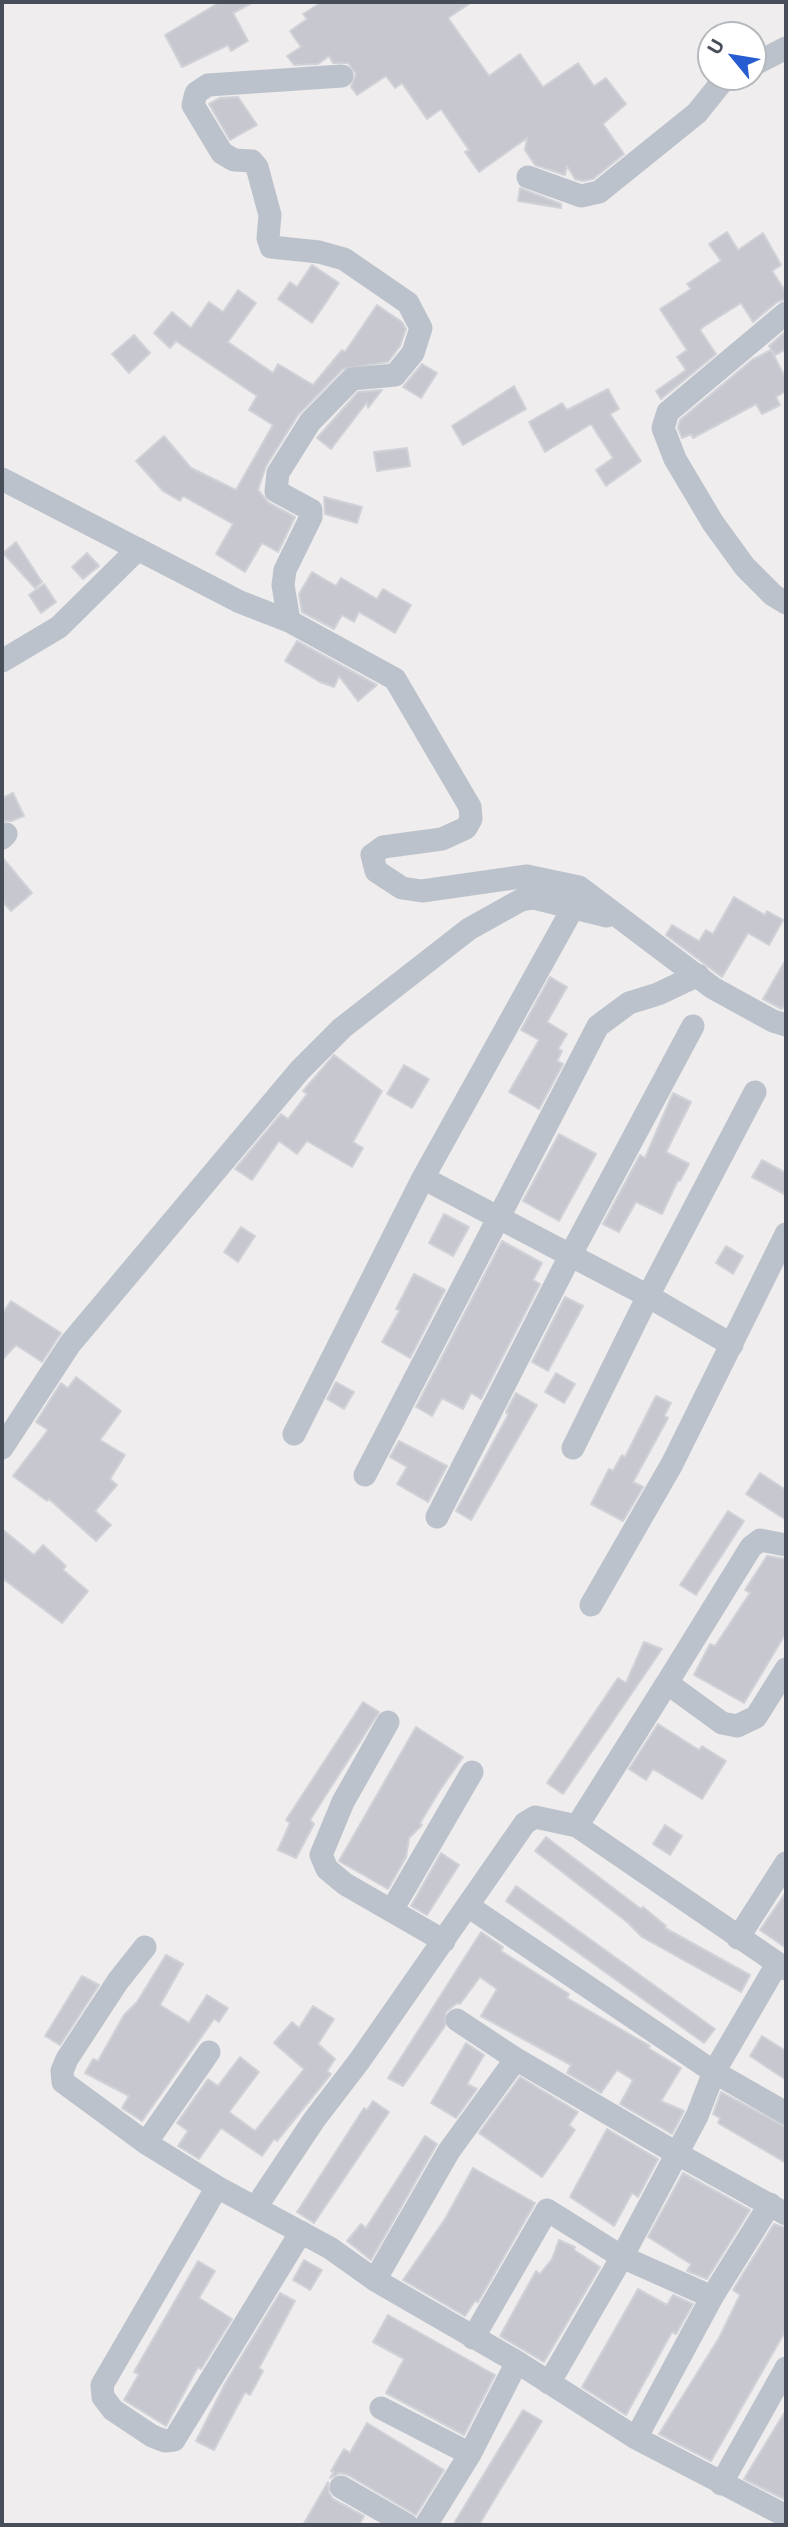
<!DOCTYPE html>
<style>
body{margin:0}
#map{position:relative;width:788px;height:2527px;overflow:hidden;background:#efeded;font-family:"Noto Sans",sans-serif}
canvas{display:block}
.frame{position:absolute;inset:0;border:4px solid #474e59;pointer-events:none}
.north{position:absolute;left:697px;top:21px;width:70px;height:70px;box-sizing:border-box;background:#fff;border:2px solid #b5b8bd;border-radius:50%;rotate:300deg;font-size:19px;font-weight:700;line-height:28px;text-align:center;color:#474e59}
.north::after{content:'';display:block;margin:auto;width:24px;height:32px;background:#265cd0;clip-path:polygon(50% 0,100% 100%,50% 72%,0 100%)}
</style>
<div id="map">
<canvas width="788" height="2527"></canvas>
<div class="frame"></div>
<div class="north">U</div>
</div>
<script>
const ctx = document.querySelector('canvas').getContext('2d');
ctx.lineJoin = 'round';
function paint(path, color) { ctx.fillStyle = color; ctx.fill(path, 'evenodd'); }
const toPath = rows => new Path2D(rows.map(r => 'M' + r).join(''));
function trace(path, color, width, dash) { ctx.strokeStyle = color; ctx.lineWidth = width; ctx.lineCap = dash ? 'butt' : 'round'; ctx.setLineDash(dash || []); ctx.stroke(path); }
const building = toPath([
 [220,2,254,2,233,13,248,41,231,51,228,45,182,67,165,35,220,2],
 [322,2,472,2,448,18,489,76,520,54,543,87,578,63,594,86,606,78,626,104,603,124,624,154,593,179,582,181,575,179,567,166,565,175,535,165,525,150,527,138,479,172,465,152,469,150,441,109,427,119,402,83,395,88,386,76,357,95,351,87,356,74,348,63,333,63,329,56,318,64,294,65,287,56,301,47,290,31,307,19,303,14,322,2],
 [238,97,257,125,230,140,209,104,220,98,238,97],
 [520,188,561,204,561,208,518,201,520,188],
 [727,232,738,250,763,233,781,265,772,271,786,292,786,299,777,302,753,322,741,303,703,327,700,330,716,354,661,399,656,391,686,370,677,357,687,350,660,309,691,289,687,284,721,261,709,244,727,232],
 [312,265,339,283,312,323,278,299,290,282,297,287,312,265],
 [238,290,256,303,228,342,273,373,278,364,313,385,342,350,345,352,377,305,402,322,406,329,400,346,388,362,343,369,298,415,266,466,258,490,269,503,295,517,278,552,262,543,245,572,216,554,233,524,183,496,180,501,163,491,136,461,164,436,191,468,236,490,273,425,249,410,257,396,176,341,170,348,154,333,172,312,191,328,209,302,223,312,238,290],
 [786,331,786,349,775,355,769,346,786,331],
 [134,335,150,353,129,373,112,354,134,335],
 [771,350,786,379,786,391,776,397,780,405,762,414,756,404,693,438,691,434,682,438,678,428,680,420,752,360,771,350],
 [422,364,437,373,421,398,403,387,422,364],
 [514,386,526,409,463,445,452,426,514,386],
 [608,389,619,409,610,414,641,461,606,486,596,470,613,458,591,424,545,452,529,422,562,403,567,410,608,389],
 [382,390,368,408,367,402,331,449,317,438,358,392,382,390],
 [407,448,410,466,377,471,374,452,407,448],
 [324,497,362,507,357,523,325,514,324,497],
 [16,542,42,582,35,588,3,553,16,542],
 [87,553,99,566,83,579,72,567,87,553],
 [312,572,336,586,341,578,377,599,383,589,411,605,395,633,359,612,354,622,342,615,334,629,302,612,299,594,312,572],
 [44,584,56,602,41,613,29,595,44,584],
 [297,641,377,685,358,701,339,676,334,687,320,682,285,661,297,641],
 [13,793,24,816,11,821,2,821,2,798,13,793],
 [2,857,32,893,11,911,2,901,2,857],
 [734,897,765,915,767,911,783,920,769,945,748,933,722,977,666,935,672,925,699,941,706,930,713,934,734,897],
 [786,959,786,1002,782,1009,763,999,786,959],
 [550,977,567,987,547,1022,567,1034,558,1049,562,1051,557,1061,563,1064,539,1109,509,1092,539,1040,521,1030,550,977],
 [334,1055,382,1091,353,1142,363,1148,352,1167,307,1141,297,1154,279,1141,252,1180,235,1169,281,1114,288,1119,307,1094,303,1091,334,1055],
 [404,1065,429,1079,412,1108,387,1094,404,1065],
 [673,1093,691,1102,666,1152,689,1164,680,1181,678,1180,662,1214,636,1202,619,1232,603,1224,640,1155,645,1158,673,1093],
 [559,1134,596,1154,559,1221,523,1201,559,1134],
 [762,1160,786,1173,786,1195,752,1177,762,1160],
 [444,1214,469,1227,453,1256,429,1243,444,1214],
 [241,1227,255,1236,238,1262,224,1252,241,1227],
 [502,1241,542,1263,533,1280,540,1284,481,1399,471,1393,463,1409,442,1398,432,1416,416,1407,502,1241],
 [726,1246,743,1256,733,1274,716,1263,726,1246],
 [414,1274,445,1290,410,1358,382,1342,400,1310,396,1309,414,1274],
 [565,1297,583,1306,548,1371,532,1362,565,1297],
 [11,1301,61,1333,42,1362,16,1345,2,1360,2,1314,11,1301],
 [556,1373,575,1384,564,1403,545,1392,556,1373],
 [76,1377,121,1411,100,1440,125,1455,110,1479,117,1485,95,1511,111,1525,96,1541,49,1499,47,1501,13,1476,48,1430,36,1422,61,1383,68,1388,76,1377],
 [336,1382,354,1392,344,1409,327,1399,336,1382],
 [516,1393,537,1405,471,1520,456,1511,508,1415,506,1412,516,1393],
 [656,1396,671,1403,664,1416,668,1418,633,1482,643,1487,623,1521,591,1504,609,1469,613,1471,622,1455,625,1457,656,1396],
 [399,1441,447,1466,428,1502,397,1484,407,1467,390,1457,399,1441],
 [760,1473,786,1490,786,1520,746,1494,760,1473],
 [728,1511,744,1521,696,1595,680,1585,728,1511],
 [2,1529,34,1555,43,1545,66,1566,63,1570,88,1591,62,1623,2,1578,2,1529],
 [767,1556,786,1559,786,1633,744,1703,694,1675,710,1644,715,1646,750,1593,745,1590,767,1556],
 [644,1642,662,1649,563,1794,547,1783,618,1678,626,1683,644,1642],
 [363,1702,379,1712,310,1820,314,1824,296,1858,278,1850,290,1823,286,1820,363,1702],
 [658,1724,699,1750,702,1746,726,1761,702,1799,653,1769,646,1780,629,1769,658,1724],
 [416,1727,463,1757,440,1790,420,1823,422,1825,409,1838,406,1857,388,1889,339,1861,416,1727],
 [665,1825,682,1836,670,1855,653,1844,665,1825],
 [546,1837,641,1909,643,1907,666,1926,665,1928,750,1975,741,1992,642,1937,627,1922,535,1851,546,1837],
 [441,1853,459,1865,427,1915,411,1906,441,1853],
 [516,1886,715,2029,704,2043,506,1901,516,1886],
 [786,1892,786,1948,760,1930,786,1892],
 [481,1932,503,1947,501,1951,569,1994,567,1998,650,2046,648,2048,681,2068,661,2101,684,2111,672,2134,620,2104,633,2080,617,2070,601,2093,567,2073,571,2065,481,2016,497,1989,480,1977,460,2004,457,2003,446,2012,445,2026,403,2086,388,2078,481,1932],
 [166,1955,183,1964,160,2005,189,2023,207,1995,228,2008,219,2022,214,2019,142,2121,122,2108,129,2096,85,2073,93,2059,98,2061,124,2015,137,2002,166,1955],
 [82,1976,99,1985,60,2045,45,2036,82,1976],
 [313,2006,334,2019,318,2044,335,2059,327,2071,331,2074,277,2141,274,2139,262,2156,221,2128,199,2159,178,2146,188,2131,177,2123,208,2079,218,2086,240,2057,259,2072,229,2112,255,2131,304,2069,274,2043,292,2022,299,2028,313,2006],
 [762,2036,786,2051,786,2080,750,2056,762,2036],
 [466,2043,484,2055,467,2084,477,2089,456,2118,431,2103,466,2043],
 [520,2077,578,2112,569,2125,575,2130,542,2177,479,2133,520,2077],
 [721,2092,786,2127,786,2163,718,2123,720,2118,713,2114,721,2092],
 [373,2101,389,2112,314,2223,297,2212,364,2108,367,2110,373,2101],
 [607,2129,658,2159,638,2197,632,2193,614,2226,570,2197,607,2129],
 [425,2136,437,2144,371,2260,347,2241,361,2224,366,2228,425,2136],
 [473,2168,535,2203,478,2302,475,2301,465,2316,403,2280,445,2219,473,2168],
 [683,2173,750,2210,707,2279,687,2271,691,2264,648,2237,683,2173],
 [774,2224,786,2228,786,2330,711,2461,659,2434,719,2338,740,2295,733,2290,774,2224],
 [559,2240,575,2247,574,2250,600,2267,544,2362,500,2336,536,2271,540,2274,552,2259,559,2240],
 [304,2260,322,2270,310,2290,293,2280,304,2260],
 [198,2261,215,2271,199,2298,232,2319,201,2369,198,2367,166,2426,124,2400,139,2374,134,2372,198,2261],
 [638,2289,667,2305,673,2295,693,2304,676,2334,672,2332,626,2415,582,2387,638,2289],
 [280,2293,295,2301,259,2368,263,2371,250,2395,245,2392,214,2450,196,2441,226,2382,280,2293],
 [388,2315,495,2375,464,2435,386,2393,404,2359,373,2342,388,2315],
 [523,2410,542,2421,500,2490,479,2525,453,2525,523,2410],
 [786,2410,786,2500,744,2479,786,2410],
 [367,2423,444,2470,416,2515,348,2475,340,2473,330,2478,334,2472,331,2471,344,2449,350,2453,367,2423],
 [328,2482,329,2493,333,2499,364,2516,359,2525,303,2525,328,2482]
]);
const street = toPath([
 [753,65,786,48],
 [528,177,581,196,599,192,697,113,721,83,730,77],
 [786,313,668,412,663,428,675,459,713,523,745,567,773,595,786,603],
 [2,479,240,602,289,621,395,679,470,807,471,819,466,828,442,839,383,847,372,855,376,871,402,888,422,891,527,876,579,887,713,988,773,1021,786,1025],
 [289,621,283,585,285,570,311,517,311,510,276,491,278,473,310,422,352,379,395,375,413,353,421,328,408,303,344,259,319,252,271,247,268,238,270,215,257,167,252,161,234,160,222,153,193,105,196,93,208,85,342,76],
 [2,661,59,627,138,549],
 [2,838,6,834],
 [423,1178,648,1296,732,1345],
 [294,1434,423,1178,574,906],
 [2,1448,70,1344,300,1070,342,1028,469,929,521,900,534,898,607,916],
 [573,1448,648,1296,755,1092],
 [365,1475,598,1026,629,1003,658,994,698,975],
 [437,1517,570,1256,693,1026],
 [591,1605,672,1464,786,1234],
 [667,1683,751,1547,760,1540,786,1545],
 [388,1722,343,1802,321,1855,327,1869,345,1884,444,1941],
 [577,1826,667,1683,722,1723,737,1726,756,1717,786,1669],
 [468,1906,714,2072,786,2113],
 [392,1910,472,1772],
 [738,1938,786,1863],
 [145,1947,118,1981,67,2059,62,2071,63,2082,146,2143,217,2187,330,2248,375,2280,517,2362,636,2438,786,2516],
 [457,2020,516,2059,676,2153,786,2214],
 [146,2143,209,2052],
 [217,2187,102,2385,103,2397,113,2410,152,2436,165,2441,174,2440,301,2232],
 [256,2207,314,2120,360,2060,525,1823,535,1817,577,1826,786,1969],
 [375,2280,449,2151,516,2059],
 [473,2338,547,2210,622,2257,712,2297],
 [549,2383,622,2257,697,2116,714,2072,777,1964],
 [381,2408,470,2454],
 [636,2438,712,2297,770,2204],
 [721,2484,786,2368],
 [341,2487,407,2525],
 [426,2525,470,2454,517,2362]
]);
paint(building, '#c7c8cf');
trace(building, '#d1d2d8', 2);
trace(street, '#bcc2cb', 23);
</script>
